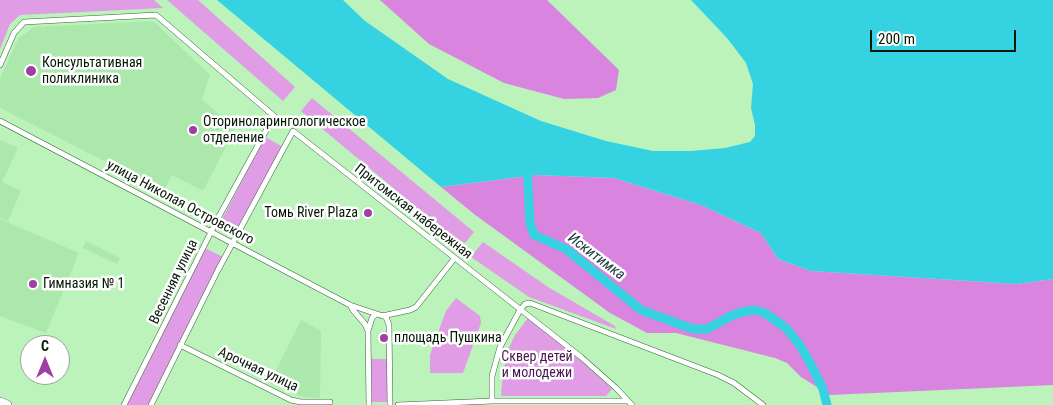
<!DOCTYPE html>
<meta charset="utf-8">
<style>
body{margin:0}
#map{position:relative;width:1053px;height:405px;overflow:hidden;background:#bbf3bb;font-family:"Roboto Condensed",sans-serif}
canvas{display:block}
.north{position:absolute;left:20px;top:335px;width:50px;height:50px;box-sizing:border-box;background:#fff;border:1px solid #9ba29b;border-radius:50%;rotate:0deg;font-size:14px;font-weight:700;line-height:20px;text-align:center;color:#041705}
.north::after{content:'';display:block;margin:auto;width:18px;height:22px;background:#9e3ea6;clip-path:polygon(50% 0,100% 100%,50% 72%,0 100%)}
.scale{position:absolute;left:870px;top:30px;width:146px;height:22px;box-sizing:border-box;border:2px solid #041705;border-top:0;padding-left:6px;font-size:15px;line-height:18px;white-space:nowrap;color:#041705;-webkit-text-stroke:4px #fff;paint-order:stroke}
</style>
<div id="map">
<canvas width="1053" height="405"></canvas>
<div class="north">С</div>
<div class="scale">200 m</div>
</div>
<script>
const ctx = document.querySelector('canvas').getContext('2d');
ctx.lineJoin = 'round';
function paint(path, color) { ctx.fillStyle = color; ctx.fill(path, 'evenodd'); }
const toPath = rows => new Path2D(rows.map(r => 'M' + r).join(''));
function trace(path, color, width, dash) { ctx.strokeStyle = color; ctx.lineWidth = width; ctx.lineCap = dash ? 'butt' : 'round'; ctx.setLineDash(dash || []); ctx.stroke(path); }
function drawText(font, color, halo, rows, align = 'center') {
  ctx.font = font + ' "Roboto Condensed",sans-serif'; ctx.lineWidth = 5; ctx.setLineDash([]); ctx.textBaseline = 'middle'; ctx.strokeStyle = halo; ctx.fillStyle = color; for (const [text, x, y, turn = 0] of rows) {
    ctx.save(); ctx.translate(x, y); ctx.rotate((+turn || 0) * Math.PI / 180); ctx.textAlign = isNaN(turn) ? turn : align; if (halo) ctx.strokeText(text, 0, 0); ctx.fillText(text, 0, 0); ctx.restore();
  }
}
const built = toPath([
 [153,21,210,75,202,99,235,129,203,191,172,175,164,191,0,108,0,79,18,39,34,27],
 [0,140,18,148,2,182,21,191,8,221,0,218],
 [0,219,79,253,46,333,0,316],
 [86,241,120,258,117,264,83,248],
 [301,320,321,331,320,398,302,397,270,383]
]);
const green = toPath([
 [0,0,154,0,163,8,20,15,10,24,0,49],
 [167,0,198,0,295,87,283,101],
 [312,98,474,232,465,243,460,240,458,242,301,111],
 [265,137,283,147,237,238,218,227],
 [483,242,548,287,615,326,616,329,529,297,471,257],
 [205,248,223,257,148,405,126,405],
 [456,298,480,316,481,323,463,373,430,373,430,355,446,311],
 [528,318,573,354,612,389,606,396,501,396,503,372,508,350,515,335],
 [371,359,387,359,388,402,372,402]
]);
const forest = toPath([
 [380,0,547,0,619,70,616,90,598,98,564,99,504,83,429,44],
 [535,175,614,178,701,205,761,233,778,259,811,271,1016,284,1053,279,1053,385,830,395,801,377,787,363,775,358,676,333,647,333,610,313,474,214,441,187]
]);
const water = toPath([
 [217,0,343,0,365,21,448,79,541,121,606,141,653,151,691,151,725,148,750,142,755,136,755,125,751,108,753,84,746,63,727,38,691,0,1053,0,1053,279,1016,284,811,271,778,259,761,233,701,205,614,178,535,175,441,187]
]);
const river = toPath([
 [527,164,530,223,534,235,566,249,641,310,693,329,707,329,731,316,742,312,754,310,765,313,786,328,799,344,808,359,823,389,827,405]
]);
const minor = toPath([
 [0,65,14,33,24,22,156,15,274,116,217,220,124,405],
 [0,121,350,305,386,317,389,325,390,405],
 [350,305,353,310,365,324,368,331,369,405],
 [382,316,410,310,416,307,454,259],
 [368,331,372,318,375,315],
 [180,345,291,400,301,402,330,402],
 [492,401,492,376,500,347,520,310,525,304,530,303,718,375,734,383,763,405],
 [151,405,218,270,293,131,581,357,616,388,632,405],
 [398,405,492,401,628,401]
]);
const primary = toPath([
 [0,402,7,405]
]);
const markers = [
 [31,71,6,"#9e3ea6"],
 [193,130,5,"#9e3ea6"],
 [368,213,5,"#9e3ea6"],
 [33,284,5,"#9e3ea6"],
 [384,338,5,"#9e3ea6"]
];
const poiNames = [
 ["Консультативная",42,63],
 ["поликлиника",42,79],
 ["Оториноларингологическое",203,122],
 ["отделение",203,138],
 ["Томь River Plaza",358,213,"right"],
 ["Гимназия № 1",43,284],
 ["площадь Пушкина",394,338]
];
const streetNames = [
 ["улица Николая Островского",180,203,28],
 ["Притомская набережная",413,212,38],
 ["Весенняя улица",174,282,-64],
 ["Арочная улица",258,370,25]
];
const parkNames = [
 ["Сквер детей",537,357],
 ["и молодежи",537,373]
];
const waterNames = [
 ["Искитимка",596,257,37]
];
paint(built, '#ace8ac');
paint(green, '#e09ce4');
paint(forest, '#d984df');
paint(water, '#35d3e2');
trace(river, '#35d3e2', 9);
trace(minor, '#346636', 6);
trace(primary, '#346636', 10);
trace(minor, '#fff', 5);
trace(primary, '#fff', 9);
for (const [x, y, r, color] of markers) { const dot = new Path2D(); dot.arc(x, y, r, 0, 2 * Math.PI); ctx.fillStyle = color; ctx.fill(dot); trace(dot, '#fff', 2); }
drawText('14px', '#041705', '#fff', poiNames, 'left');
drawText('14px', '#041705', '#fff', streetNames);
drawText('14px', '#4a154e', '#fff', parkNames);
drawText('italic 15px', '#214044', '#fff', waterNames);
</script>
